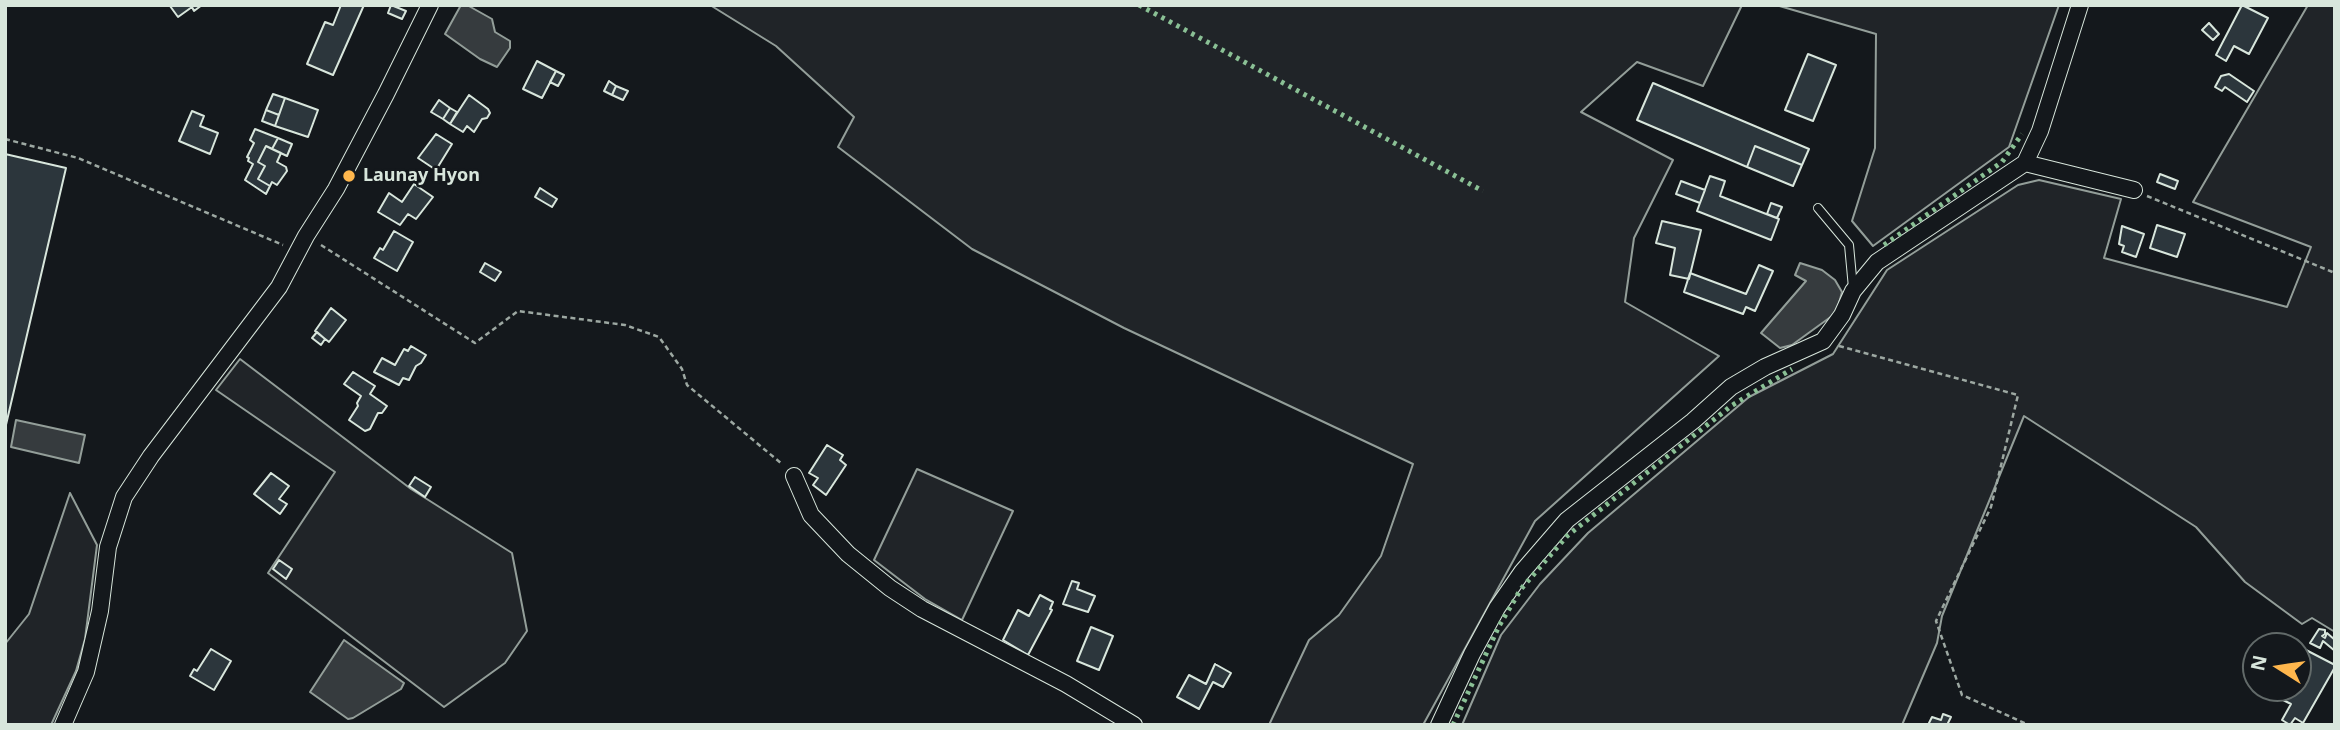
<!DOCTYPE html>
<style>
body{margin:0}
#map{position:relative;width:2340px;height:730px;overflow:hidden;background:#14181c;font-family:"Noto Sans",sans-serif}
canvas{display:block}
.frame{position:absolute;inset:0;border:7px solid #d8e6dc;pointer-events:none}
.north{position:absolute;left:2242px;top:632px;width:70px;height:70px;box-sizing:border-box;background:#14181c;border:2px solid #626a69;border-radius:50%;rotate:282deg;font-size:19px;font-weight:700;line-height:28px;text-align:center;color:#d8e6dc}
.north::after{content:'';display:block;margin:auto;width:24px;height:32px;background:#ffb74d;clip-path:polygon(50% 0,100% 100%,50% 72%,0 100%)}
</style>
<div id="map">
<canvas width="2340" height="730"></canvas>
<div class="frame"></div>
<div class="north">N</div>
</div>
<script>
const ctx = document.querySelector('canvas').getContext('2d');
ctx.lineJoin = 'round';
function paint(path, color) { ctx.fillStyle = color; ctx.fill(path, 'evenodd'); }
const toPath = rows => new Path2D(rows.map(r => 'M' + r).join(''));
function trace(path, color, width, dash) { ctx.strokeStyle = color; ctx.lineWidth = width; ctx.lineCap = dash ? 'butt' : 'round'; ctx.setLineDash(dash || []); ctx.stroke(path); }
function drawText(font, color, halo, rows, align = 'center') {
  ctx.font = font + ' "Noto Sans",sans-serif'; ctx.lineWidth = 5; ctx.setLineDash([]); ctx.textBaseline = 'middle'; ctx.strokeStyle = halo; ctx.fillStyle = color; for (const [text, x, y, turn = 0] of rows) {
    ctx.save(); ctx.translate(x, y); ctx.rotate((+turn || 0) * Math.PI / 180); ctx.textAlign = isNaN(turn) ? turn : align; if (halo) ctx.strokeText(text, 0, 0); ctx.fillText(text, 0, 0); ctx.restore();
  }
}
const green = toPath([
 [710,5,1742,5,1703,86,1637,62,1581,112,1673,160,1634,238,1625,302,1719,356,1535,521,1423,725,1269,725,1309,640,1339,615,1381,556,1413,464,1124,328,972,249,838,147,854,117,776,46,710,5],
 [1776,5,2059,5,2009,147,1873,246,1852,221,1875,148,1876,34,1776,5],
 [2308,5,2335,5,2335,632,2312,618,2302,624,2245,582,2196,527,2024,416,1942,616,1937,643,1902,725,1462,725,1501,635,1540,584,1588,533,1749,397,1833,354,1887,270,2018,185,2039,180,2121,199,2104,258,2287,307,2311,247,2193,202,2308,5],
 [240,359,411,489,512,553,527,631,505,663,444,707,268,573,335,472,216,390,240,359],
 [917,469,1013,511,962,620,925,599,874,560,917,469],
 [70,493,97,545,85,639,76,671,51,725,5,725,5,644,29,614,70,493]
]);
const water = toPath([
 [461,5,467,5,492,19,495,32,510,41,510,48,497,67,480,59,445,34,461,5],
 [1800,263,1822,270,1835,280,1842,292,1838,307,1832,316,1792,345,1780,348,1761,333,1806,281,1795,275,1800,263],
 [16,420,85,435,79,463,11,447,16,420],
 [344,640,404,683,401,689,353,718,348,719,310,692,344,640]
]);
const building = toPath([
 [202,5,194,11,192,7,178,17,170,6,202,5],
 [341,5,364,5,333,75,307,64,325,22,333,25,341,5],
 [391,5,406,11,402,19,388,13,391,5],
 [2242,5,2268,18,2249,54,2234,46,2226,61,2216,55,2242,5],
 [2209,23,2219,34,2213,40,2202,30,2209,23],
 [1808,54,1836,65,1813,121,1785,110,1808,54],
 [537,61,556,71,542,98,523,89,537,61],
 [556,71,564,75,558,86,550,82,556,71],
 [2229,74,2254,91,2247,102,2225,87,2222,91,2215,87,2221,76,2229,74],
 [609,81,616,86,612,95,604,91,609,81],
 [1653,83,1809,149,1802,165,1755,146,1747,167,1637,120,1653,83],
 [616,86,628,91,623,100,612,95,616,86],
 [273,94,285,98,279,115,266,110,273,94],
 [469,95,488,109,490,113,487,118,482,119,474,132,467,126,463,132,450,124,469,95],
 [285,98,318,110,308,137,275,126,285,98],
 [439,100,450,108,443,119,431,112,439,100],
 [450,108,457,112,450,124,443,119,450,108],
 [266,110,279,115,275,126,262,121,266,110],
 [192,111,204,116,200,126,218,133,210,154,179,141,192,111],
 [255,129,278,138,272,149,266,146,258,162,265,166,258,179,270,186,266,194,245,180,253,164,248,161,249,158,247,157,254,143,250,140,255,129],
 [436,134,452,144,436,170,418,158,436,134],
 [278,138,292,144,287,156,272,149,278,138],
 [266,146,281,153,277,162,286,167,287,171,277,185,272,182,270,186,258,179,265,166,258,162,266,146],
 [1755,146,1802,165,1793,186,1747,167,1755,146],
 [5,154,66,168,5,429,5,154],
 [2160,174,2178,181,2175,189,2157,182,2160,174],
 [1710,176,1725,181,1720,196,1779,219,1771,240,1697,211,1710,176],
 [1681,181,1705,190,1700,203,1676,194,1681,181],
 [414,184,433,197,416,219,408,214,400,225,378,212,389,193,402,202,414,184],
 [540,188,557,199,552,207,535,197,540,188],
 [1771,203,1782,207,1777,218,1767,214,1771,203],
 [1662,221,1701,230,1689,279,1670,275,1675,248,1656,243,1662,221],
 [2157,225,2185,234,2177,257,2150,248,2157,225],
 [2122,226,2144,234,2136,257,2122,252,2124,246,2119,244,2122,226],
 [394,231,413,242,397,271,374,258,380,248,383,250,394,231],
 [485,263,501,272,495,281,480,272,485,263],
 [1759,265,1773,271,1755,311,1746,307,1743,314,1684,292,1690,273,1746,294,1759,265],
 [331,308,346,320,329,342,315,331,331,308],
 [317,332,325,339,321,345,312,338,317,332],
 [411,346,426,355,421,363,416,366,409,380,403,378,399,385,374,372,382,358,395,365,404,349,408,351,411,346],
 [353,372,375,386,370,394,387,406,382,413,378,413,370,429,365,431,349,420,358,406,357,403,361,396,344,384,353,372],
 [827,445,843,455,840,460,846,465,826,495,813,485,818,478,809,473,827,445],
 [271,473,289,486,279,499,287,504,280,514,254,494,271,473],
 [415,477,431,487,425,497,409,486,415,477],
 [279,560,292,569,286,579,273,569,279,560],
 [1072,581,1079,583,1077,589,1095,596,1088,612,1063,604,1072,581],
 [1040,595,1053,602,1050,609,1052,610,1028,655,1003,640,1018,610,1029,616,1040,595],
 [1091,627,1113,636,1099,670,1077,661,1091,627],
 [2319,629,2325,630,2325,634,2322,636,2325,638,2327,633,2335,640,2335,651,2323,641,2320,648,2310,643,2319,629],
 [211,649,231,661,214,690,190,676,194,669,197,671,211,649],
 [2306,650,2335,665,2335,667,2303,723,2295,718,2290,725,2282,720,2291,704,2283,700,2289,691,2285,688,2298,688,2298,665,2306,650],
 [1215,664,1231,673,1223,687,1213,682,1199,709,1177,697,1189,675,1206,684,1215,664],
 [1943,714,1951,717,1947,725,1928,725,1932,717,1941,720,1943,714]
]);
const path = toPath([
 [5,139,78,158,283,245],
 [2147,196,2335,273],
 [321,245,475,343,518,311,625,325,659,337,682,369,687,385,782,464],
 [1839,346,2018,395,1991,507,1936,621,1962,695,2029,725]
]);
const service = toPath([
 [1818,208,1849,245,1853,288]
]);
const minor = toPath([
 [2025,163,2134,190],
 [794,476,811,515,848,554,890,588,922,609,1066,684,1134,725],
 [63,725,86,672,100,611,108,547,124,497,151,456,279,287,306,236,336,189,386,94,430,5],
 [1439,725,1472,654,1497,608,1522,572,1567,520,1693,421,1731,387,1765,367,1823,341,1842,315,1853,291,1877,262,2025,163,2040,131,2080,5]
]);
const hedge = toPath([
 [1139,5,1483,191],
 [1884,245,2002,162,2022,134],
 [1453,725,1499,626,1521,589,1567,536,1731,406,1792,369]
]);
const markers = [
 [349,176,7,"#ffb74d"]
];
const poiNames = [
 ["Launay Hyon",363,176]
];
paint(green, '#202428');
trace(green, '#939e99', 2);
paint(water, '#363b3e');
trace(water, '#939e99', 2);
paint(building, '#2c363c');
trace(building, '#d8e6dc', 2);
trace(service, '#d8e6dc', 10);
trace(minor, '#d8e6dc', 18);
trace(path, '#9da8a2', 2.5, [5, 3.5]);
trace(service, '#14181c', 8);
trace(minor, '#14181c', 16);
trace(hedge, '#8ac095', 5, [3.5, 5]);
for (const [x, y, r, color] of markers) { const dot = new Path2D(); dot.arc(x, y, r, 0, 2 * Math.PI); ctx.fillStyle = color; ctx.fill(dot); trace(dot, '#14181c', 2.5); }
drawText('bold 18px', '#d8e6dc', '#14181c', poiNames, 'left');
</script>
